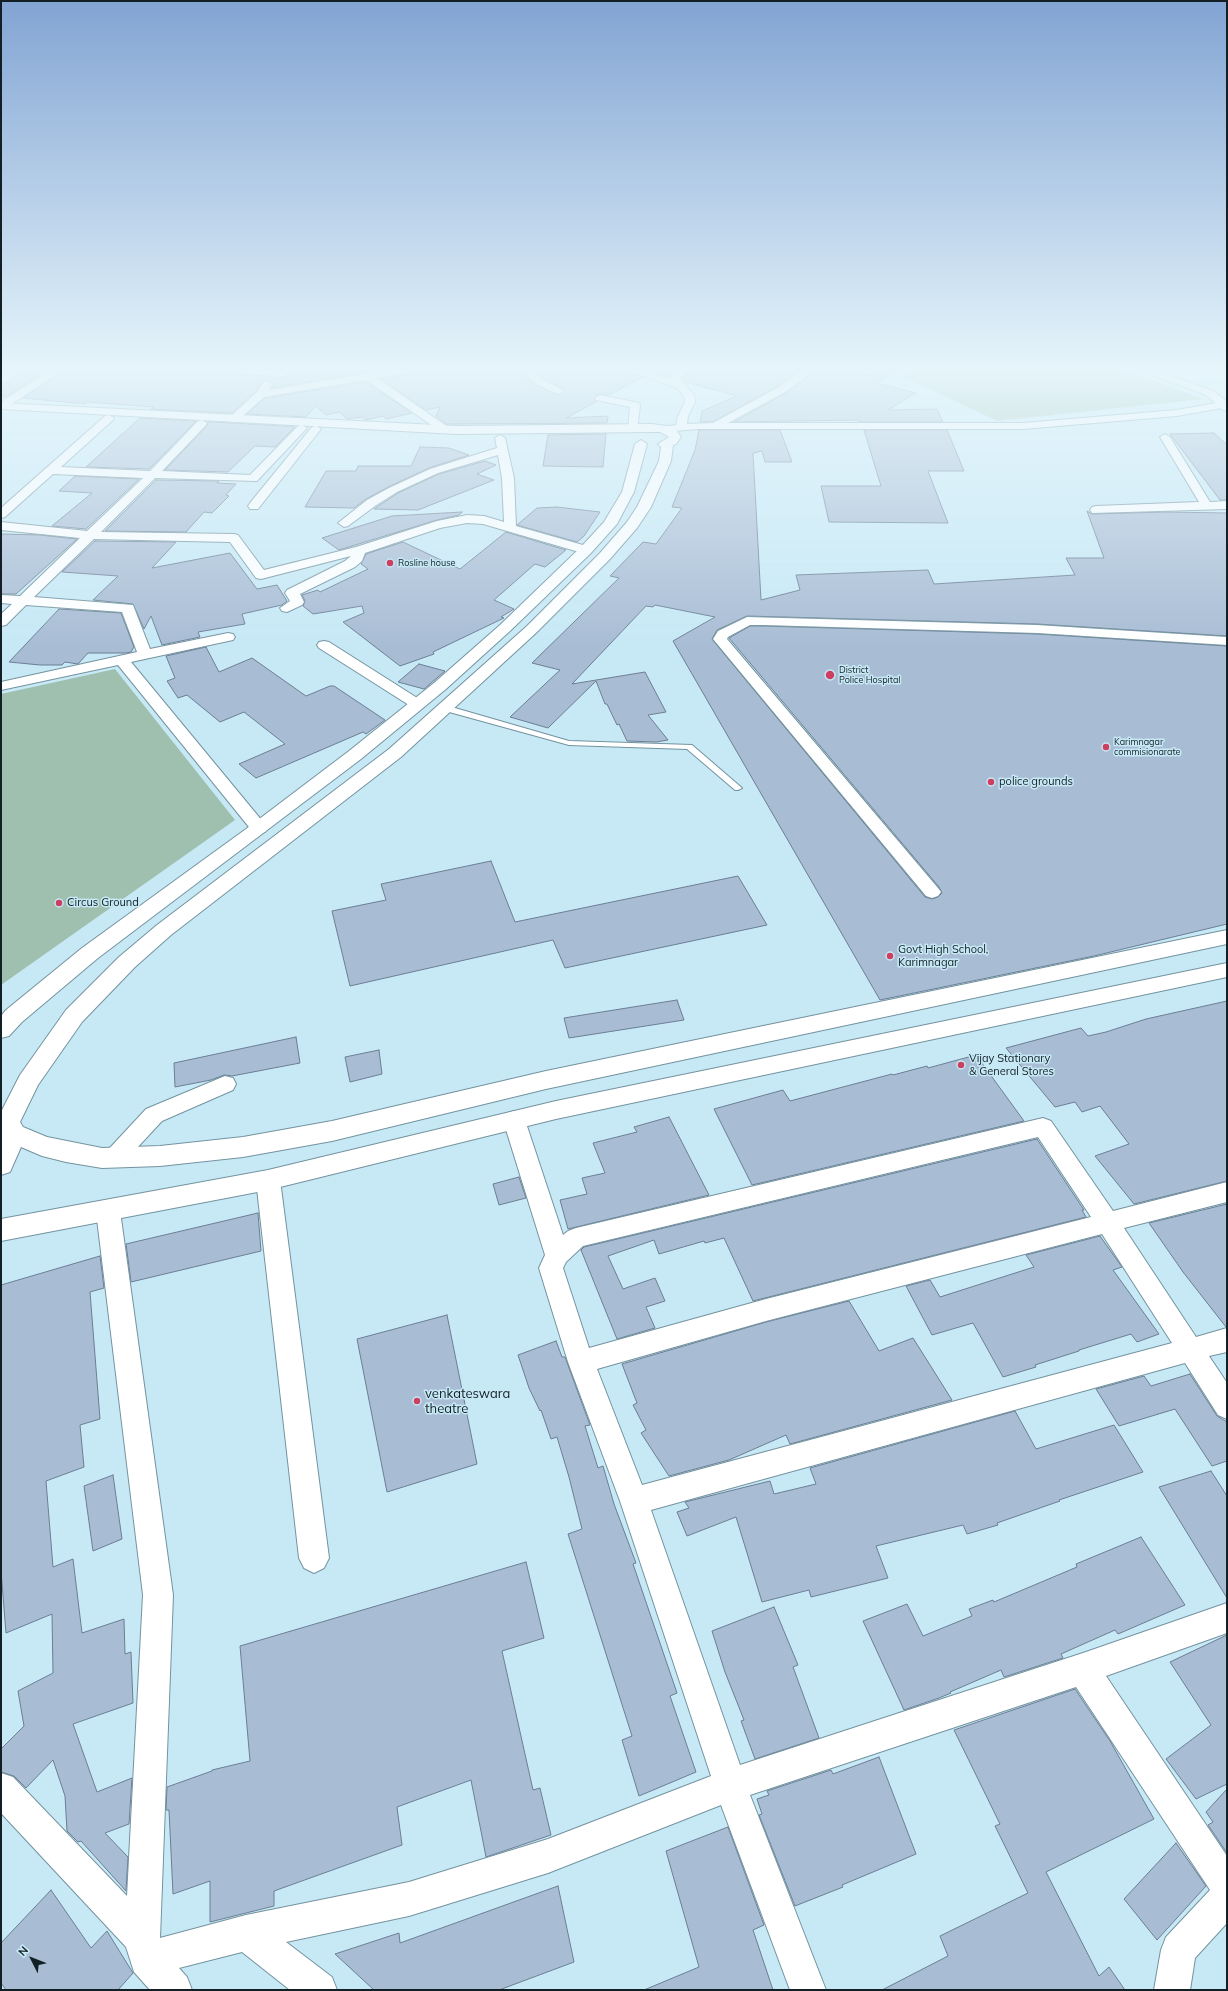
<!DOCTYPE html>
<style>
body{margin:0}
#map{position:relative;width:1228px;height:1991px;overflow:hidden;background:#c7e9f6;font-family:Mulish,sans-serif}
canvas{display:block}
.frame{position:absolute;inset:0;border:2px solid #121f24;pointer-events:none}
.north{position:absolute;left:12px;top:1939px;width:40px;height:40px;-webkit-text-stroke:3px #c7e9f6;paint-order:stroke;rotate:312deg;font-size:11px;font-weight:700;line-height:16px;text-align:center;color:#121f24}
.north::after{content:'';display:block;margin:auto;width:14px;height:18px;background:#121f24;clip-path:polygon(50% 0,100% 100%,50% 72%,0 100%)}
</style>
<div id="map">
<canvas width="1228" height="1991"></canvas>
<div class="frame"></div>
<div class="north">N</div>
</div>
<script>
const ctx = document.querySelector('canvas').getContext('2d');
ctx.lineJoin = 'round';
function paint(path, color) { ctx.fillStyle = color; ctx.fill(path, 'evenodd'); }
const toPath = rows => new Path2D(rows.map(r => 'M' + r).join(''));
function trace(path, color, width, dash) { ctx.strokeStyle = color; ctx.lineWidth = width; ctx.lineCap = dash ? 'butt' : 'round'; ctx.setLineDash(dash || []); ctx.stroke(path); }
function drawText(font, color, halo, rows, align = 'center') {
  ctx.font = font + ' Mulish,sans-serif'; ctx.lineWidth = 3; ctx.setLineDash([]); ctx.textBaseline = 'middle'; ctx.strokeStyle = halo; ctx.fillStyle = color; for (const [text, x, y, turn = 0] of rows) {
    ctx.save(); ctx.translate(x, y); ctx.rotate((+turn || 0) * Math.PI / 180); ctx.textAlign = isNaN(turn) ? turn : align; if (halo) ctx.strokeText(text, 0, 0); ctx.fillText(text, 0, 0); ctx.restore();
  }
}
const green = toPath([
 [922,368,1116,368,1204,399,997,421,900,375],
 [115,669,235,820,1,985,1,694]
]);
const building = toPath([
 [28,368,51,368,6,397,1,396,1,385,28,368],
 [67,368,115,368,181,373,185,370,201,370,205,372,269,376,274,379,309,368,389,368,272,388,273,383,268,380,263,381,256,391,232,413,151,409,154,407,87,402,85,404,23,398,67,368],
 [426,368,525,368,527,377,535,385,559,395,565,390,545,379,539,374,538,368,620,368,643,377,609,395,599,394,594,398,596,402,566,418,608,416,607,423,456,424,446,424,436,416,440,407,426,410,381,379,420,372,426,368],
 [643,368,677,368,670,377,658,373,658,369,653,372,643,368],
 [692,368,803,368,776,387,713,422,700,422,702,411,737,396,685,382,682,378,692,368],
 [819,368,831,368,837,372,870,375,880,368,903,368,876,383,916,393,888,410,937,409,943,422,861,422,857,420,734,422,786,393,819,368],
 [366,382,412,413,386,419,383,416,366,420,362,417,347,419,339,412,326,415,316,406,306,417,247,414,265,398,366,382],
 [140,418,196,421,149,469,86,467,140,418],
 [208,422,233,423,295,427,275,447,255,446,228,472,165,470,207,426,208,422],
 [699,430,780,430,792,462,765,462,762,451,753,453,761,600,800,590,796,575,928,570,934,584,1075,575,1066,558,1104,558,1087,511,1092,514,1166,512,1227,513,1227,636,1037,624,747,616,717,630,712,639,925,897,932,899,938,897,942,893,939,887,729,638,750,626,763,626,1037,634,1227,646,1227,924,1094,956,880,1000,673,641,715,617,655,605,653,607,646,606,572,684,645,672,666,712,648,715,668,740,656,742,627,741,619,724,617,725,607,704,605,704,596,681,548,728,510,717,560,670,532,663,619,578,610,576,643,542,656,544,682,508,672,507,695,450,699,430],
 [864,430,947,430,964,471,928,471,948,523,829,522,821,486,881,486,864,430],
 [1214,433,1227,445,1227,500,1220,500,1170,434,1214,433],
 [606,434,603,467,543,466,548,435,606,434],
 [420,447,449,448,469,455,429,468,388,487,366,499,354,508,305,507,326,471,356,471,358,466,411,466,420,447],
 [485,461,496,465,477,474,494,480,418,510,374,509,398,493,439,474,485,461],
 [75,476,139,479,86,529,52,526,92,493,59,491,75,476],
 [156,480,219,481,217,483,236,484,226,495,229,496,212,513,204,512,186,532,105,531,156,480],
 [557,507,600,512,584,536,577,542,517,525,537,508,557,507],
 [462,512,459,515,437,520,339,550,322,538,392,516,462,512],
 [506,532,566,550,545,567,535,564,494,600,514,609,501,617,504,618,433,652,434,654,400,666,343,622,364,613,362,606,313,614,303,606,305,601,302,595,318,590,320,592,368,569,361,564,366,554,403,542,460,569,506,532],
 [1,534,40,535,77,539,16,594,1,594,1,534],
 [95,541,176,542,152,568,230,553,257,589,277,585,287,601,282,605,242,614,245,624,198,632,200,637,162,645,151,616,144,629,133,604,93,600,118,576,62,572,95,541],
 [59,609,121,613,134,647,131,652,126,653,88,653,78,664,65,662,62,665,40,665,9,662,59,609],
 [206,647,219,672,252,658,306,696,330,686,334,686,385,720,366,734,363,732,256,778,239,764,285,744,244,712,220,722,187,695,178,698,167,681,175,678,166,656,206,647],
 [419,664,445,671,424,689,398,682,419,664],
 [491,861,515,922,738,876,767,925,565,968,553,940,350,986,332,911,386,900,381,884,491,861],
 [677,1000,684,1020,569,1038,564,1018,677,1000],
 [1227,1001,1227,1181,1134,1204,1095,1156,1129,1144,1100,1106,1082,1112,1075,1102,1055,1107,1006,1048,1081,1028,1088,1036,1106,1032,1146,1019,1227,1001],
 [296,1037,300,1063,232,1076,224,1075,211,1080,175,1087,174,1063,296,1037],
 [379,1050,382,1074,350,1082,345,1057,379,1050],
 [976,1055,1024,1121,752,1185,714,1109,783,1090,790,1101,892,1074,893,1075,927,1066,928,1068,976,1055],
 [669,1117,709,1195,568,1229,560,1200,587,1194,582,1178,605,1173,593,1143,637,1132,634,1127,669,1117],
 [1037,1139,1084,1210,1082,1210,1086,1217,753,1301,724,1238,705,1243,704,1241,659,1254,654,1240,608,1256,623,1289,655,1278,665,1301,646,1307,655,1328,617,1339,581,1250,584,1247,1037,1139],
 [519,1177,526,1198,499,1205,493,1184,519,1177],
 [1227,1204,1227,1327,1226,1327,1183,1272,1149,1223,1227,1204],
 [258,1213,261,1251,131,1282,126,1244,258,1213],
 [1100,1236,1122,1267,1113,1270,1159,1334,1137,1342,1131,1334,1079,1350,1079,1351,1035,1365,1036,1367,1003,1377,973,1323,932,1335,906,1286,930,1280,940,1297,1034,1267,1026,1255,1100,1236],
 [100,1256,104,1288,90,1292,100,1419,80,1425,84,1467,46,1481,53,1567,73,1559,82,1633,124,1619,125,1654,131,1652,133,1703,73,1724,97,1792,132,1778,129,1824,105,1833,128,1857,126,1891,81,1841,78,1842,67,1831,65,1796,53,1760,26,1788,14,1776,1,1772,1,1749,24,1726,18,1691,53,1673,52,1614,6,1633,1,1571,1,1285,100,1256],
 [849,1301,879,1351,913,1338,952,1400,790,1444,786,1435,729,1460,669,1476,641,1433,646,1430,633,1405,637,1403,622,1364,766,1322,849,1301],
 [447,1315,477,1464,387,1492,357,1339,447,1315],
 [556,1341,562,1357,565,1357,590,1425,585,1426,598,1468,603,1466,614,1504,636,1563,633,1564,677,1693,670,1696,696,1772,639,1796,622,1740,632,1736,568,1534,582,1529,569,1477,557,1437,551,1439,541,1410,540,1411,529,1388,518,1355,556,1341],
 [1190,1374,1217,1416,1227,1422,1227,1461,1212,1466,1175,1409,1119,1426,1096,1389,1144,1376,1151,1386,1190,1374],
 [1015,1411,1036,1449,1114,1425,1143,1472,1059,1500,1060,1501,997,1523,998,1525,967,1534,963,1525,876,1546,888,1578,811,1597,809,1590,762,1602,736,1517,687,1536,677,1512,689,1508,685,1502,770,1481,774,1494,816,1484,810,1468,1015,1411],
 [1211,1471,1227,1496,1227,1598,1159,1487,1211,1471],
 [113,1475,122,1539,93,1551,84,1486,113,1475],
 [1141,1537,1185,1605,1118,1634,1115,1630,1061,1654,1063,1658,1004,1677,1001,1670,950,1692,951,1693,939,1698,904,1710,863,1621,907,1604,923,1636,972,1616,969,1609,993,1600,994,1602,1077,1567,1076,1564,1141,1537],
 [526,1562,544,1638,502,1651,533,1790,540,1788,551,1835,486,1857,471,1780,397,1807,402,1845,274,1891,274,1906,210,1922,210,1881,173,1894,169,1810,166,1810,167,1787,212,1771,212,1770,250,1761,240,1646,526,1562],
 [774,1607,798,1665,793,1667,819,1738,755,1759,741,1721,744,1720,725,1672,712,1631,774,1607],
 [1227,1635,1227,1784,1196,1799,1166,1759,1211,1725,1170,1662,1227,1635],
 [1075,1689,1110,1741,1154,1819,1046,1872,1099,1976,1109,1967,1125,1990,882,1990,948,1956,940,1936,1028,1893,995,1826,1000,1824,954,1730,1075,1689],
 [879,1757,916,1854,842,1885,843,1887,795,1906,759,1815,762,1814,757,1799,769,1795,767,1791,831,1770,833,1774,879,1757],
 [1227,1789,1227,1853,1208,1825,1213,1822,1206,1812,1227,1789],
 [728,1827,764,1925,753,1930,773,1990,644,1990,699,1967,666,1851,728,1827],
 [1176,1843,1206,1886,1157,1940,1124,1899,1176,1843],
 [558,1886,574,1962,499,1990,374,1990,335,1954,399,1933,400,1943,558,1886],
 [51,1890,91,1948,107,1931,133,1973,118,1990,6,1990,1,1983,1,1943,51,1890]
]);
const service = toPath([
 [442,706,448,706,569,741,692,745,742,788,738,790,735,790,687,749,569,745,442,710,442,706]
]);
const minor = toPath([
 [54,368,66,368,6,408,1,409,1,402,54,368],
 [200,368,263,368,280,371,289,368,308,368,274,378,269,375,205,371,200,368],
 [400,368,425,368,420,371,377,378,448,427,449,429,448,431,440,431,366,380,264,397,237,421,233,422,228,419,257,392,263,382,267,381,272,384,269,390,400,368],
 [526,368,536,368,538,375,544,380,564,391,559,394,555,393,536,384,528,376,526,368],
 [621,368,637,368,671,379,672,375,680,368,691,368,680,378,694,395,695,402,688,416,687,424,713,423,777,388,806,368,818,368,785,392,728,423,1023,423,1177,410,1227,401,1227,407,1177,416,1023,429,698,429,663,432,659,431,658,429,659,427,676,425,678,416,685,402,684,396,677,388,621,368],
 [832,368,879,368,870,374,837,371,832,368],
 [1168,368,1188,368,1155,377,1150,374,1152,372,1168,368],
 [600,395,639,403,640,405,637,431,633,432,628,429,630,407,596,400,595,398,600,395],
 [109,415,114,418,113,420,61,467,150,471,198,421,202,420,207,423,206,425,162,471,250,475,298,426,302,425,307,428,257,481,155,478,101,532,234,534,238,535,264,570,356,547,437,521,467,515,484,516,504,522,502,478,498,455,438,473,397,492,375,506,348,526,344,527,338,523,367,500,389,488,430,469,497,448,495,438,500,435,505,438,514,478,516,526,590,547,592,550,586,554,483,524,467,523,440,528,365,553,362,561,355,567,300,594,304,602,302,605,287,612,282,611,280,608,290,601,285,593,287,590,345,561,351,556,261,579,256,578,230,542,94,539,34,597,133,605,150,649,228,633,233,634,235,637,233,640,131,662,268,828,265,832,259,833,253,832,118,665,1,690,1,682,137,652,122,612,26,605,6,625,1,626,1,614,12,604,1,603,1,595,20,596,80,538,1,530,1,522,87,531,143,478,53,474,5,517,1,518,1,508,105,416,109,415],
 [316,426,321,429,258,509,250,509,248,506,250,503,312,427,316,426],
 [1165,434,1170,437,1210,502,1227,501,1227,509,1092,513,1090,510,1092,507,1096,506,1199,502,1160,437,1165,434],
 [747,617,1037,625,1227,637,1227,645,1037,633,763,625,750,625,728,637,727,639,938,888,941,892,938,896,932,898,926,896,713,639,718,631,747,617],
 [324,641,329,642,422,701,425,704,422,707,417,709,412,707,319,648,317,645,319,642,324,641],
 [225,1076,233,1078,236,1084,233,1090,162,1121,123,1163,115,1166,107,1163,104,1157,107,1151,146,1109,225,1076],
 [514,1111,522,1114,525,1120,563,1235,568,1231,576,1228,1043,1118,1051,1121,1113,1211,1227,1182,1227,1202,1124,1228,1196,1337,1227,1328,1227,1352,1209,1356,1227,1383,1227,1419,1218,1415,1185,1363,651,1510,740,1765,1083,1653,1227,1603,1227,1633,1106,1676,1227,1856,1227,1923,1195,1958,1190,1990,1154,1990,1161,1950,1166,1937,1210,1890,1076,1687,750,1795,826,1990,790,1990,721,1805,548,1873,409,1916,286,1942,332,1977,337,1990,290,1990,242,1952,179,1968,187,1977,192,1990,150,1990,134,1972,126,1947,1,1813,1,1773,13,1777,127,1896,143,1595,96,1211,100,1204,108,1201,116,1204,120,1211,173,1595,160,1938,246,1915,409,1882,548,1839,711,1776,620,1501,568,1362,539,1268,545,1255,503,1120,506,1114,514,1111],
 [1038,1137,1091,1217,766,1299,589,1348,563,1268,566,1262,583,1246,1038,1137],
 [1102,1234,1172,1343,642,1485,597,1369,766,1321,1102,1234],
 [268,1171,276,1173,280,1180,329,1558,324,1568,314,1573,304,1568,299,1558,256,1180,260,1173,268,1171]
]);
const tertiary = toPath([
 [1133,368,1149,368,1214,391,1227,402,1227,411,1223,410,1206,395,1133,368]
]);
const primary = toPath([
 [1,403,456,426,652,424,667,426,677,431,681,437,676,444,673,445,671,461,651,507,637,528,610,559,537,632,401,757,171,935,135,967,82,1022,38,1085,20,1122,23,1127,47,1137,102,1148,160,1146,243,1137,332,1121,546,1071,1227,930,1227,944,546,1089,332,1141,243,1157,160,1166,102,1168,66,1162,42,1156,21,1147,10,1172,1,1175,1,1112,20,1075,66,1010,119,957,157,925,389,749,527,626,600,553,627,522,637,507,659,461,661,447,658,444,669,437,660,432,652,432,456,434,1,409,1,403],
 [641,440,647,444,634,492,617,524,591,553,510,631,446,689,361,759,98,958,22,1022,9,1036,1,1038,1,1016,6,1010,82,948,246,829,349,751,434,683,500,625,581,547,604,522,622,492,635,444,641,440],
 [1227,963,1227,977,556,1119,268,1190,1,1241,1,1219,268,1170,556,1101,1227,963]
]);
const markers = [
 [390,563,4,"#ce3e5e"],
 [830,675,5,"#ce3e5e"],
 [1106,747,4,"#ce3e5e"],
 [991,782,4,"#ce3e5e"],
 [59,903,4,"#ce3e5e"],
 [890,956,4,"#ce3e5e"],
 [961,1065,4,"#ce3e5e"],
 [417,1401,4,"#ce3e5e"]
];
const farPoinames = [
 ["Rosline house",398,563],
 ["District",839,670],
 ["Police Hospital",839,680],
 ["Karimnagar",1114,742],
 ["commisionarate",1114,752]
];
const poiNames = [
 ["police grounds",999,782],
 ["Circus Ground",67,903],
 ["Govt High School,",898,950],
 ["Karimnagar",898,963],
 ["Vijay Stationary",969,1059],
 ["& General Stores",969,1072]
];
const nearPoinames = [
 ["venkateswara",425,1394],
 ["theatre",425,1409]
];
paint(green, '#9fbfaf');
paint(building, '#a8bcd4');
trace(building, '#6b7e93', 1);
trace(service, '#73939f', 2);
trace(minor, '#73939f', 2);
trace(tertiary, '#73939f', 2);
trace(primary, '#73939f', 2);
paint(service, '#fff');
paint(minor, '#fff');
paint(tertiary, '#fff');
paint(primary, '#fff');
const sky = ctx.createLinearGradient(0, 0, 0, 647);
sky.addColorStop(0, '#82a4d3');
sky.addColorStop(0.57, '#e6f5fb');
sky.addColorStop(1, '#e6f5fb00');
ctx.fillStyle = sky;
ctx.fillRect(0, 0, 1228, 647);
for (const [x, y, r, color] of markers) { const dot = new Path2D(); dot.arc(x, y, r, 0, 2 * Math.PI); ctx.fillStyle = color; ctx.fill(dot); trace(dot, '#c7e9f6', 1.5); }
drawText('9px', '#121f24', '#c7e9f6', farPoinames, 'left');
drawText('11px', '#121f24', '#c7e9f6', poiNames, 'left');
drawText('13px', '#121f24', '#c7e9f6', nearPoinames, 'left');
</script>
